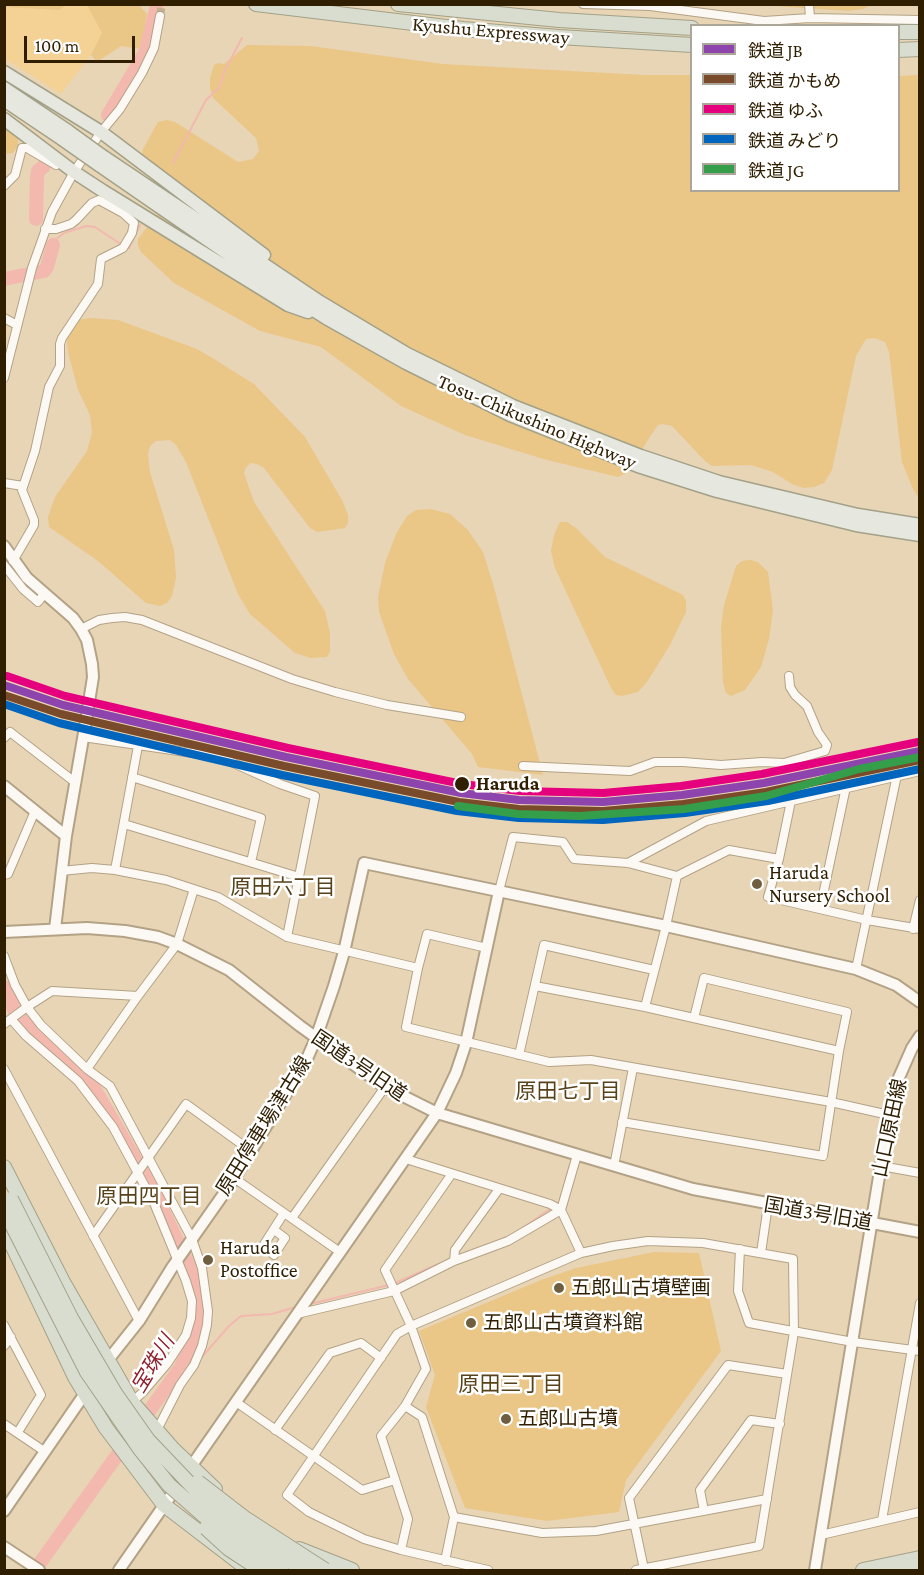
<!DOCTYPE html>
<meta charset="utf-8">
<style>
body{margin:0}
#map{position:relative;width:924px;height:1575px;overflow:hidden;background:#e8d5b6;font-family:"Crimson Pro","Noto Sans JP",serif}
canvas{display:block}
.frame{position:absolute;inset:0;border:6px solid #2f1e00;pointer-events:none}
.legend{position:absolute;left:690px;top:24px;width:210px;height:168px;box-sizing:border-box;background:#fff;border:2px solid #aca599;margin:0;padding:8px 10px;list-style:none;font-size:18px;color:#2f1e00}
.legend li{display:flex;align-items:center;gap:12px;height:30px}
.legend b{width:30px;border:2px solid #aca599}
.scale{position:absolute;left:24px;top:36px;width:111px;height:27px;box-sizing:border-box;border:3px solid #2f1e00;border-top:0;padding-left:8px;font-size:18px;line-height:21px;white-space:nowrap;color:#2f1e00;-webkit-text-stroke:4px #fff;paint-order:stroke}
</style>
<div id="map">
<canvas width="924" height="1575"></canvas>
<div class="frame"></div>
<ul class="legend">
<li><b style="height:8px;background:#8e44ad"></b>鉄道 JB</li>
<li><b style="height:8px;background:#7a4b2a"></b>鉄道 かもめ</li>
<li><b style="height:8px;background:#e5007d"></b>鉄道 ゆふ</li>
<li><b style="height:8px;background:#0065bd"></b>鉄道 みどり</li>
<li><b style="height:8px;background:#359e4b"></b>鉄道 JG</li>
</ul>
<div class="scale">100 m</div>
</div>
<script>
const ctx = document.querySelector('canvas').getContext('2d');
ctx.lineJoin = 'round';
function paint(path, color) { ctx.fillStyle = color; ctx.fill(path, 'evenodd'); }
const toPath = rows => new Path2D(rows.map(r => 'M' + r).join(''));
function trace(path, color, width, dash) { ctx.strokeStyle = color; ctx.lineWidth = width; ctx.lineCap = dash ? 'butt' : 'round'; ctx.setLineDash(dash || []); ctx.stroke(path); }
function drawText(font, color, halo, rows, align = 'center') {
  ctx.font = font + ' "Crimson Pro","Noto Sans JP",serif'; ctx.lineWidth = 5; ctx.setLineDash([]); ctx.textBaseline = 'middle'; ctx.strokeStyle = halo; ctx.fillStyle = color; for (const [text, x, y, turn = 0] of rows) {
    ctx.save(); ctx.translate(x, y); ctx.rotate((+turn || 0) * Math.PI / 180); ctx.textAlign = isNaN(turn) ? turn : align; if (halo) ctx.strokeText(text, 0, 0); ctx.fillText(text, 0, 0); ctx.restore();
  }
}
const built = toPath([
 [65,5,88,5,102,33,91,55,61,94,5,59,4,7,60,10]
]);
const green = toPath([
 [4,5,5,4,65,5,60,10,5,7],
 [87,5,139,5,147,14,141,49,121,46,97,62,91,55,102,33],
 [760,5,871,5,863,9,849,11],
 [247,45,311,46,443,64,644,75,691,75,692,190,898,190,899,76,919,75,919,498,913,489,902,462,889,352,885,342,875,338,866,339,856,356,832,470,824,483,814,487,804,488,792,484,773,472,751,465,712,466,705,461,672,426,663,424,658,425,651,435,628,472,618,477,547,460,465,435,401,406,321,347,260,331,174,283,141,252,138,245,138,239,169,198,169,192,141,159,143,149,158,122,167,120,175,122,238,162,253,159,259,151,256,138,213,98,210,88,210,78,214,65,218,63,224,64],
 [5,125,18,134,18,146,13,153,5,154],
 [91,318,118,320,197,349,214,359,254,384,305,437,342,500,348,515,348,523,345,528,317,532,310,528,264,468,257,464,251,463,246,467,244,473,254,502,325,611,330,633,330,652,327,657,311,658,295,653,250,614,238,594,186,462,176,445,170,440,156,441,150,446,148,454,150,472,174,550,176,578,172,596,167,603,160,606,146,603,98,561,49,527,48,517,55,497,87,451,92,433,90,415,78,390,68,352,67,339,71,327,77,320],
 [431,509,450,514,467,529,483,552,494,587,543,775,478,767,472,754,408,679,394,654,379,612,378,597,385,563,396,534,407,516,416,510],
 [560,522,567,522,576,528,605,557,683,595,686,601,686,612,670,645,647,682,638,692,622,696,616,695,611,688,555,568,551,551,554,535],
 [750,560,758,562,768,572,773,610,769,639,761,667,745,690,731,696,726,693,723,683,721,628,724,605,736,566,742,561],
 [654,1252,699,1253,721,1351,626,1480,619,1512,547,1521,465,1508,426,1407,435,1375,419,1331,541,1280,576,1268]
]);
const stream = toPath([
 [173,163,206,100,219,88,225,70,242,38],
 [53,245,55,240,64,233,86,226,95,227,122,245],
 [128,247,129,248,140,225],
 [565,1182,569,1167],
 [518,1231,560,1202],
 [458,1256,475,1249],
 [395,1283,450,1259],
 [310,1304,389,1285],
 [198,1358,201,1358,229,1326,241,1316,272,1314,296,1307],
 [184,1361,193,1359]
]);
const river = toPath([
 [108,115,146,51,156,9],
 [36,219,37,178,38,171,44,166],
 [4,279,44,271,47,267,53,245],
 [4,987,14,1009,26,1025,94,1088,153,1190,189,1266,198,1308,195,1334,181,1367,139,1425],
 [35,1570,128,1440]
]);
const streetTunnel = toPath([
 [160,16,162,4]
]);
const street = toPath([
 [583,4,650,6,764,21,810,18,920,20],
 [809,4,810,18],
 [4,186,15,175,22,148,27,148,56,165],
 [4,318,17,325],
 [4,378,32,268,52,212,74,172,101,132,120,109,142,73,154,48,160,16],
 [4,483,23,486],
 [13,561,34,525,34,520,22,490,35,451,49,387,60,366,60,344,62,338,98,284,101,259,123,248,132,233,134,223,123,213,99,200,92,203,76,220,71,224,56,229,45,229],
 [4,565,23,589,38,602,44,594],
 [81,629,99,620,112,618,125,617,142,620,292,679,335,692,387,705,461,717],
 [83,737,220,757,280,784,315,796,287,937],
 [4,738,10,732,76,783],
 [523,766,630,771,655,762,683,762,721,765,762,762,784,763,825,751,827,745,818,732,807,706,795,695,790,687,789,676],
 [132,777,261,818,251,862],
 [791,801,779,859,768,897,867,920,920,929],
 [124,824,299,877],
 [628,863,706,821,920,771],
 [115,870,138,746],
 [61,871,92,868,115,870,166,880,218,897,287,937,418,968],
 [4,875,8,874,35,811],
 [499,891,513,837,563,842,574,859,628,863,677,876,729,850,779,859],
 [820,909,846,787],
 [913,929,920,900],
 [487,948,427,934,418,968,406,1027,549,1062,591,1060,831,1102,889,1115],
 [4,956,15,985,27,1007,41,1025,87,1069,110,1086,192,1239,202,1268,208,1311,207,1325,202,1346,194,1365,180,1385,157,1430],
 [856,969,897,775],
 [535,986,645,1007,839,1051],
 [645,1007,666,926,677,876],
 [11,1019,26,1036,78,1081,113,1127,154,1203,186,1281,192,1301,191,1318,186,1335,167,1364,143,1392,132,1402],
 [4,1024,27,1007,52,991,138,996],
 [519,1055,544,945,654,970],
 [4,1069,139,1321],
 [87,1069,138,996,177,944,194,889],
 [622,1122,823,1156,839,1051,847,1012,704,978,694,1018],
 [406,1159,550,1204,561,1210,581,1253],
 [614,1166,633,1068],
 [881,1166,920,1173],
 [234,1178,340,1252],
 [292,1218,385,1087],
 [274,1230,285,1238,274,1255,263,1246,284,1213],
 [93,1236,186,1104,251,1151],
 [740,1249,738,1291,749,1323,853,1342,920,1351],
 [761,1253,768,1205],
 [454,1261,455,1250,499,1189],
 [297,1314,394,1291,454,1261,508,1241,532,1227,561,1210,577,1155],
 [4,1325,41,1395,18,1432],
 [4,1346,11,1337],
 [236,1402,362,1490,395,1480],
 [405,1406,422,1417,454,1517,445,1561],
 [4,1424,44,1451],
 [275,1430,330,1353,361,1343,381,1358],
 [704,1511,700,1490,751,1420,780,1424],
 [454,1517,542,1533,596,1531,767,1499],
 [882,1520,920,1303],
 [821,1535,920,1512],
 [401,1550,408,1519,381,1436,405,1406,426,1369,411,1326,385,1270,451,1175],
 [644,1569,629,1498,728,1365,787,1374],
 [488,1570,401,1550,364,1539,309,1512,287,1495,397,1334,411,1326,581,1253,613,1246,648,1241,703,1243,793,1259,794,1332,759,1546,636,1570]
]);
const secondary = toPath([
 [4,546,27,578,73,618,81,629,87,640,92,664,93,677,85,727,66,836,55,929],
 [4,786,66,836],
 [4,932,87,928,125,931,158,937,177,944,229,970,300,1026,385,1087,437,1113,693,1189,920,1232],
 [4,1511,108,1360,139,1321,173,1266,232,1182,306,1061,316,1038,334,986,344,952,364,863,666,926,856,969,896,985,920,1002],
 [4,1547,39,1570],
 [119,1570,437,1113,456,1073,466,1043,499,891],
 [815,1570,889,1115,897,1082,912,1048,920,1036]
]);
const primary = toPath([
 [4,72,101,132,264,255],
 [4,88,68,131],
 [4,100,62,139],
 [4,119,74,172,103,191,288,305,308,312],
 [104,157,320,302,407,354,513,406,641,456,719,482,858,515,920,525],
 [99,165,263,278,326,318,406,363,510,415,638,466,717,491,856,525,920,535]
]);
const highway = toPath([
 [256,4,463,29,559,37,692,45],
 [398,4,559,20,692,28],
 [898,32,920,32],
 [898,50,920,49],
 [4,1167,63,1282,132,1402,173,1449,215,1489],
 [4,1228,75,1377,106,1428,164,1505,249,1570],
 [299,1549,352,1570],
 [863,1570,920,1558],
 [906,1570,920,1568]
]);
const rail = toPath([
 [452,805,458,806]
]);
const primaryBridge = toPath([
 [68,131,104,157],
 [62,139,99,165]
]);
const highwayBridge = toPath([
 [11,1199,71,1318,115,1393,148,1440,210,1505,246,1534,304,1570],
 [4,1209,87,1372,140,1449,169,1485,202,1514,238,1543,281,1570],
 [198,1482,246,1519,325,1570],
 [206,1528,229,1549,261,1570]
]);
const rail1 = toPath([
 [4,685,63,705,286,757,461,793,519,800,603,802,682,795,764,783,920,751]
]);
const rail2 = toPath([
 [4,695,61,714,284,766,459,802,519,809,603,811,683,804,766,792,920,760]
]);
const rail3 = toPath([
 [7,676,65,696,288,748,462,784,520,791,603,793,681,786,762,774,918,742]
]);
const rail4 = toPath([
 [4,704,59,723,282,775,457,811,519,818,603,820,685,813,768,801,920,769]
]);
const rail5 = toPath([
 [458,806,518,814,580,816,684,809,766,796,859,769,920,757]
]);
const markers = [
 [462,784,8,"#2f1e00"],
 [757,884,6,"#705e40"],
 [208,1260,6,"#705e40"],
 [559,1288,6,"#705e40"],
 [471,1323,6,"#705e40"],
 [506,1419,6,"#705e40"]
];
const streetNames = [
 ["Kyushu Expressway",491,31,5],
 ["Tosu-Chikushino Highway",537,422,23],
 ["国道3号旧道",359,1066,34],
 ["原田停車場津古線",264,1126,-58],
 ["山口原田線",890,1128,-78],
 ["国道3号旧道",818,1214,10]
];
const stopNames = [
 ["Haruda",476,784]
];
const poiNames = [
 ["Haruda",769,873],
 ["Nursery School",769,896],
 ["Haruda",220,1248],
 ["Postoffice",220,1271],
 ["五郎山古墳壁画",571,1288],
 ["五郎山古墳資料館",483,1323],
 ["五郎山古墳",518,1419]
];
const neighbourhoodNames = [
 ["原田六丁目",283,888],
 ["原田七丁目",568,1092],
 ["原田四丁目",149,1197],
 ["原田三丁目",511,1385]
];
const waterNames = [
 ["宝珠川",153,1364,-59]
];
paint(built, '#f4d195');
paint(green, '#eac687');
trace(stream, '#f3b8ae', 2);
trace(river, '#f3b8ae', 14);
trace(streetTunnel, '#c3b092', 8, [8, 4]);
trace(street, '#b3a285', 10);
trace(secondary, '#b3a285', 14);
trace(primary, '#a3a188', 15);
trace(highway, '#a3a188', 16);
trace(street, '#fcf9f4', 8);
trace(secondary, '#fcf9f4', 10);
trace(primary, '#e6e7de', 12);
trace(highway, '#d8ddcf', 14);
trace(rail, '#d2ccc2', 2, [8, 8]);
trace(primaryBridge, '#a3a188', 15, []);
trace(highwayBridge, '#a3a188', 16, []);
trace(primaryBridge, '#e6e7de', 12);
trace(highwayBridge, '#d8ddcf', 14);
trace(rail1, '#8e44ad', 8);
trace(rail2, '#7a4b2a', 8);
trace(rail3, '#e5007d', 8);
trace(rail4, '#0065bd', 8);
trace(rail5, '#359e4b', 8);
for (const [x, y, r, color] of markers) { const dot = new Path2D(); dot.arc(x, y, r, 0, 2 * Math.PI); ctx.fillStyle = color; ctx.fill(dot); trace(dot, '#fff', 2); }
drawText('20px', '#2f1e00', '#fff', streetNames);
drawText('bold 20px', '#2f1e00', '#fff', stopNames, 'left');
drawText('20px', '#2f1e00', '#fff', poiNames, 'left');
drawText('21px', '#58421a', '#fff', neighbourhoodNames);
drawText('italic 21px', '#90212d', '#fff', waterNames);
</script>
